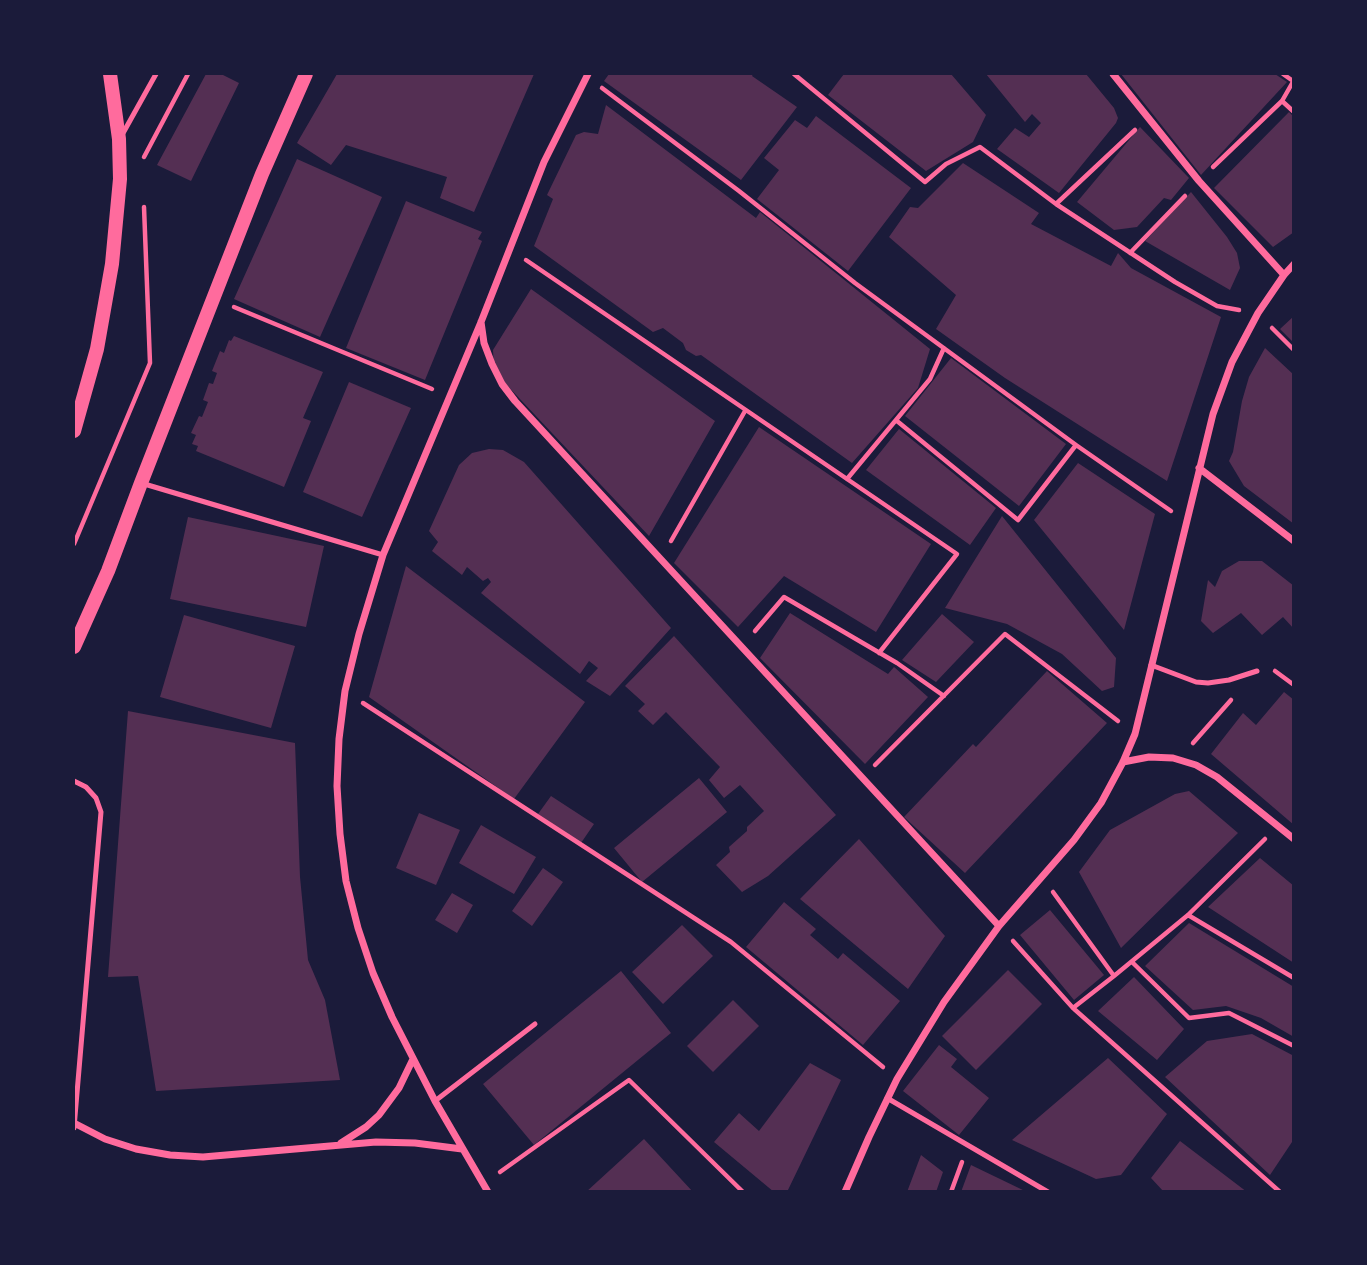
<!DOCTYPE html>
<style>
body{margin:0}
#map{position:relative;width:1367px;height:1265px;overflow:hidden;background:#1b1b3a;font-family:"Exo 2",sans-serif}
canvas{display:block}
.frame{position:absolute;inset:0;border:75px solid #1b1b3a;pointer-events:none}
</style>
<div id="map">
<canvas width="1367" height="1265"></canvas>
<div class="frame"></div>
</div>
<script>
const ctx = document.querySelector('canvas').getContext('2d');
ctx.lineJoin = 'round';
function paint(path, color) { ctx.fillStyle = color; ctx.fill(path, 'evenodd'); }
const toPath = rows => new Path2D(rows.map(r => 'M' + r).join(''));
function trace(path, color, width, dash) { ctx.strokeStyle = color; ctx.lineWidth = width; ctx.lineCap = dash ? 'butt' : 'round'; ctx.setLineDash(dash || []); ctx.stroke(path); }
const building = toPath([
 [206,74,221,74,239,83,191,181,157,165],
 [337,74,534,74,474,212,440,198,447,177,346,145,331,165,297,143],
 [609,74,753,74,752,76,797,107,741,180,604,81],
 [844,74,951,74,986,115,973,142,926,171,828,95],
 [986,74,1086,74,1114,108,1118,118,1116,123,1059,193,997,149,1015,128,1029,137,1041,123,1032,114,1025,122],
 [1121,74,1275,74,1287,82,1201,175],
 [606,105,756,218,760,212,930,349,918,388,852,463,701,355,696,356,686,350,683,343,663,328,653,332,534,246,553,199,547,195,576,135,584,132,598,134],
 [1289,112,1294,117,1294,232,1273,247,1214,188],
 [816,116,911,188,848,271,757,199,779,170,764,158,795,120,807,128],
 [1140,127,1189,178,1171,200,1164,198,1137,227,1114,230,1077,202],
 [297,159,382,197,320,337,234,299],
 [963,163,1039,213,1031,224,1111,266,1118,253,1131,268,1221,317,1167,481,1005,378,936,329,956,295,889,237,910,207,918,208],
 [1191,192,1227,237,1237,253,1240,268,1230,290,1145,241],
 [406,201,482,232,478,239,482,241,425,380,346,348],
 [531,289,715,421,649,536,503,381,494,368,493,350],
 [1294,316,1294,343,1280,329],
 [234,336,323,372,303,418,311,421,284,487,196,451,198,446,192,444,196,435,191,433,199,416,202,417,208,402,203,400,209,383,213,384,217,373,212,371,220,351,224,353,229,340,231,341],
 [1265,348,1294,375,1294,524,1244,486,1229,461,1233,452,1242,401,1249,377],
 [951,358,1066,444,1019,506,905,416],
 [349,382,411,408,362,517,303,492],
 [759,427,931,544,876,632,784,576,738,627,674,563],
 [899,429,996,508,970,545,866,470],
 [489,449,503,450,524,462,671,628,610,696,586,681,598,668,589,661,580,674,481,593,491,582,488,578,483,581,467,567,462,575,432,551,438,542,429,531,459,465,472,453],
 [1078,463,1155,514,1124,630,1034,520],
 [1002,516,1116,658,1114,687,1102,691,1062,654,1007,624,945,608],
 [188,517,324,546,306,627,170,599],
 [1239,561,1262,561,1294,586,1294,629,1283,617,1262,635,1241,613,1213,633,1201,621,1208,580,1215,587,1222,571],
 [406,566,585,702,514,799,369,697],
 [790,613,888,674,894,667,928,697,865,764,760,658],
 [942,614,974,642,936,682,902,660],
 [184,615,295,646,271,728,160,697],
 [674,636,836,815,768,876,742,892,716,865,730,852,729,847,747,831,747,827,764,811,740,785,724,798,709,780,720,767,666,712,653,725,638,711,645,704,625,686],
 [1047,671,1107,723,965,873,904,817,973,744,976,747],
 [1284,692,1294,700,1294,825,1211,754,1243,713,1256,725],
 [128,711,295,743,300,877,308,960,325,1000,340,1080,156,1091,138,976,108,977],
 [699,778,727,812,642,882,614,848],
 [1189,791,1238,833,1121,948,1079,872,1110,830,1175,794],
 [551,796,594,824,581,843,538,814],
 [419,813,460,830,436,885,396,868],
 [481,825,536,857,514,894,459,863],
 [859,839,945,936,908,989,800,899],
 [1260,858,1294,886,1294,963,1208,907],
 [543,868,563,882,532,926,512,911],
 [452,893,473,905,457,933,435,920],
 [784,902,816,929,810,935,838,959,843,953,900,1001,863,1045,746,947],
 [1050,910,1104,975,1074,1000,1020,935],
 [1189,923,1294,987,1294,1037,1261,1018,1226,1006,1193,1010,1145,966],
 [682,925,713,956,663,1004,632,972],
 [1008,970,1042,1004,976,1070,942,1036],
 [621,971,671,1033,534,1145,483,1084],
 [1134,977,1184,1029,1157,1060,1098,1011],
 [733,1000,759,1026,713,1072,687,1046],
 [1252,1034,1294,1056,1294,1139,1270,1175,1165,1077,1207,1041],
 [939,1045,957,1059,951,1067,989,1098,959,1135,903,1091],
 [1108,1058,1167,1114,1121,1175,1096,1179,1012,1140],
 [810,1063,841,1080,787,1192,774,1192,714,1142,739,1113,759,1131],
 [644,1139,693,1192,586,1192],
 [1180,1141,1247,1192,1164,1192,1151,1178],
 [921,1155,943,1172,936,1192,907,1192],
 [971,1165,1027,1192,961,1192]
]);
const path = toPath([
 [794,74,925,182,946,164,980,147,1056,204,1175,282,1217,306,1239,310],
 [1283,74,1293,81],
 [602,88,739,191,855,283,1076,445,1171,511],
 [1282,101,1294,112],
 [144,157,188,74],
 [1213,167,1282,101,1294,80],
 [1056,204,1135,130],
 [1130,253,1185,196],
 [526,260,957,554,879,653],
 [234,307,432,389],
 [1272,328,1294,350],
 [897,421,1018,520,1076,445],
 [847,479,930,379,944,348],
 [671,541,745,411],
 [74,544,150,363,144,207],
 [755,631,784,597,897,663,944,696],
 [1275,671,1294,685],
 [363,703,731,942,883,1067],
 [1193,743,1231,700],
 [875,765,1005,634,1118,721],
 [1053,892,1114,976],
 [1188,915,1294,978],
 [1013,941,1073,1008,1280,1192],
 [1132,962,1189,1018,1229,1013,1294,1046],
 [1073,1008,1114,976,1188,915,1265,839],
 [500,1172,629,1080,743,1192],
 [951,1192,962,1162]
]);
const service = toPath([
 [122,135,156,74],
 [141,483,383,555],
 [1151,665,1196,682,1208,683,1229,680,1257,671],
 [74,781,86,787,96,798,101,812,74,1128],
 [887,1098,1048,1192],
 [435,1101,535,1024]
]);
const minor = toPath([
 [1113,74,1199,181,1284,275],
 [481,322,484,343,492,364,502,384,515,401,999,926],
 [1199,468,1294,541],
 [1123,762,1149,757,1173,758,1196,765,1217,777,1294,839],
 [74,1123,105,1139,136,1149,170,1155,203,1157,376,1142,415,1143,462,1149],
 [341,1143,366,1127,379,1115,399,1088,413,1059],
 [488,1192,435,1101,392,1017,373,973,358,928,346,881,340,834,337,786,339,739,345,691,359,634,383,555,481,322,544,162,588,74],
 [845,1192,869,1137,897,1079,944,1002,999,926,1074,840,1101,803,1123,762,1135,734,1213,414,1232,362,1258,313,1284,275,1294,264]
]);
const secondary = toPath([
 [74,431,97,349,112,264,120,179,119,139,110,74],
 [74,647,108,571,141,483,262,174,306,74]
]);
paint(building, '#542f53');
trace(path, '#ff6b9d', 4.5);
trace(service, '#ff6b9d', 5);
trace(minor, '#ff6b9d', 7);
trace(secondary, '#ff6b9d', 14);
</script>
